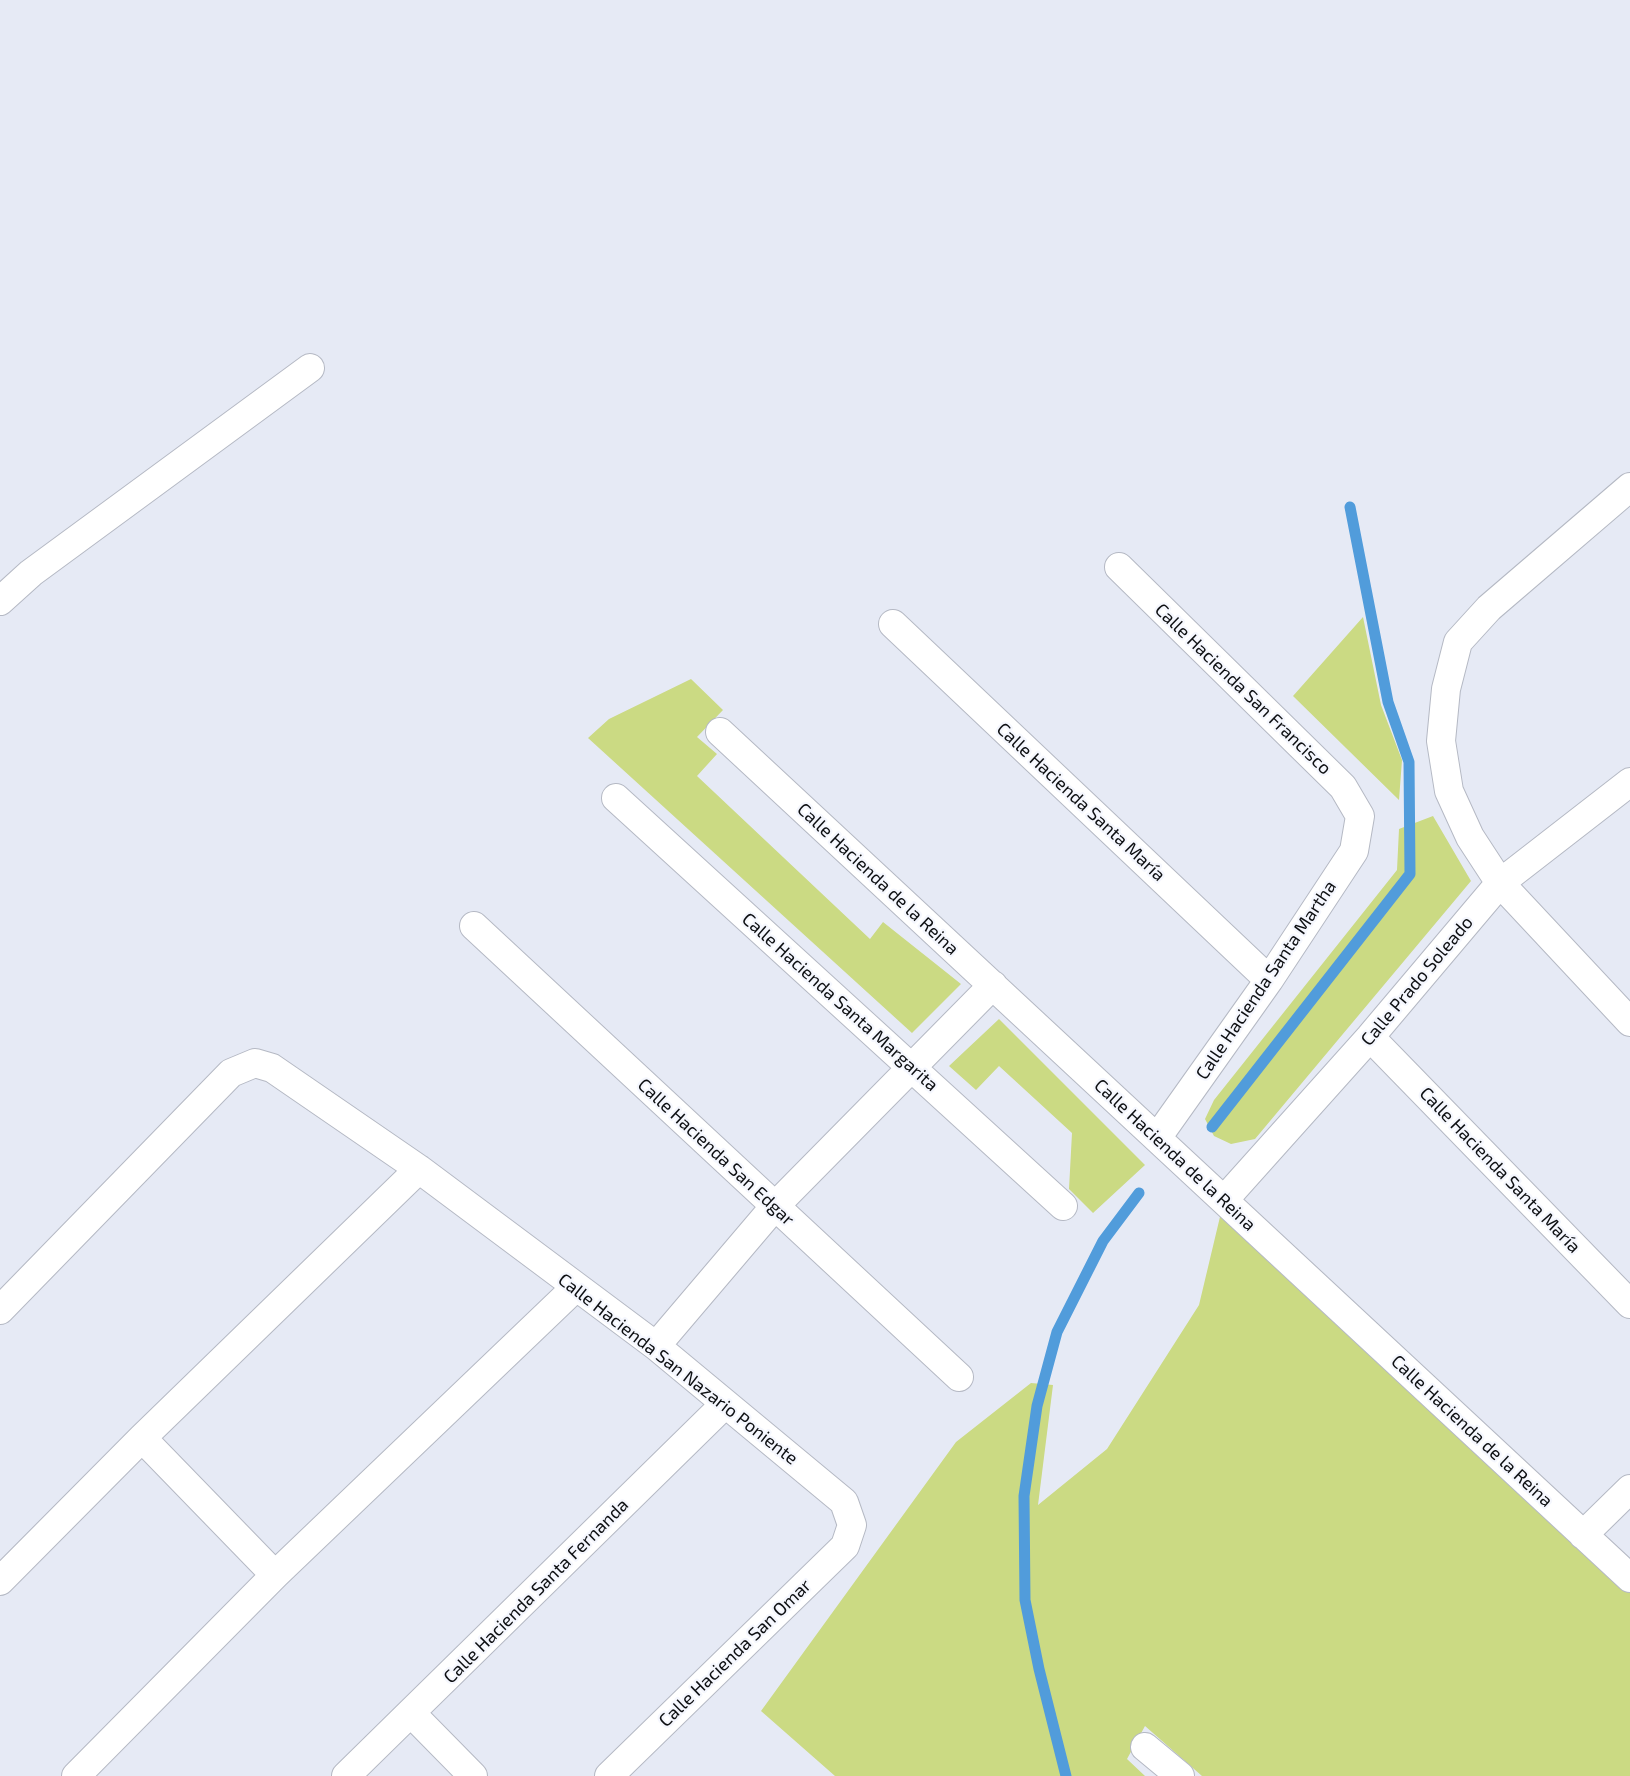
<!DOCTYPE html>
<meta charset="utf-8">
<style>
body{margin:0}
canvas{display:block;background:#e6eaf5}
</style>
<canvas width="1630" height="1776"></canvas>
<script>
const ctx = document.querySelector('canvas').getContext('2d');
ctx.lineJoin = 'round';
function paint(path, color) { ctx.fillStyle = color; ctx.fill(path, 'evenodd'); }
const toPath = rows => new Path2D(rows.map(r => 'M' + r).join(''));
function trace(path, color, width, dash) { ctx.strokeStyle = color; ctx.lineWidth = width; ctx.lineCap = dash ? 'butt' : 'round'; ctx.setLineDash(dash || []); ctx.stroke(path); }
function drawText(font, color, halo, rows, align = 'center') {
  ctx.font = font + ' "Exo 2",sans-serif'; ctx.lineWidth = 4.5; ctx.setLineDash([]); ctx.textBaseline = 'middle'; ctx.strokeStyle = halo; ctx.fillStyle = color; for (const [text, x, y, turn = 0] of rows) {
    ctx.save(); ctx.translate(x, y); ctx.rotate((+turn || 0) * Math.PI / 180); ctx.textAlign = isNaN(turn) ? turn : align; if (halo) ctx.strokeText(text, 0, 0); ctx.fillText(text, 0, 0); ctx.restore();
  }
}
const green = toPath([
 [1363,617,1381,705,1402,760,1399,800,1293,696],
 [691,679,723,710,697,737,717,754,697,776,870,939,883,922,961,984,912,1033,588,738,609,719],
 [1433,816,1471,881,1255,1139,1231,1144,1214,1136,1205,1119,1214,1100,1397,870,1399,829],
 [999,1019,1145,1165,1093,1213,1069,1189,1072,1133,999,1066,976,1090,949,1066],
 [1224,1200,1630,1578,1630,1776,1202,1776,1145,1726,1127,1759,1145,1776,835,1776,761,1711,956,1442,1031,1383,1053,1385,1038,1505,1107,1449,1199,1305]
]);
const stream = toPath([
 [1212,1127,1410,874,1409,762,1388,702,1350,507],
 [1066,1776,1039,1669,1025,1600,1024,1496,1037,1406,1057,1332,1103,1241,1139,1193]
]);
const minor = toPath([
 [1630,487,1489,608,1458,642,1446,689,1441,741,1449,791,1470,837,1500,883,1630,1022],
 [1119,567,1343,787,1360,816,1354,851,1269,980,1157,1138],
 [0,601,31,573,310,368],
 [893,624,1269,980],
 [720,732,1630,1578],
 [616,798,1063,1206],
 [474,926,959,1377],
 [1370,1037,1630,1304],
 [1224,1200,1370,1037,1500,883,1630,782],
 [0,1310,231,1073,255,1063,272,1068,419,1169,656,1346,844,1502,852,1525,845,1546,609,1776],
 [656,1346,775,1206,993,985],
 [142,1438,275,1575],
 [1583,1535,1630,1489],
 [0,1581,142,1438,419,1169],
 [411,1713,473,1776],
 [1145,1747,1180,1776],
 [76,1776,275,1575,576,1287],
 [346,1776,724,1405]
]);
const streetNames = [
 ["Calle Hacienda San Francisco",1243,689,44],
 ["Calle Hacienda Santa María",1081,802,43],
 ["Calle Hacienda de la Reina",878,879,43],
 ["Calle Hacienda Santa Martha",1266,980,-56],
 ["Calle Prado Soleado",1417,981,-50],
 ["Calle Hacienda Santa Margarita",840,1002,42],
 ["Calle Hacienda San Edgar",716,1152,43],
 ["Calle Hacienda de la Reina",1175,1155,43],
 ["Calle Hacienda Santa María",1500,1170,46],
 ["Calle Hacienda San Nazario Poniente",678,1369,38],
 ["Calle Hacienda de la Reina",1472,1431,43],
 ["Calle Hacienda Santa Fernanda",536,1591,-45],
 ["Calle Hacienda San Omar",735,1653,-44]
];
paint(green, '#cbda83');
trace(stream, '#519cdb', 11);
trace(minor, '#b5b9c4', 30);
trace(minor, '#fff', 28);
drawText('18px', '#0d0f12', '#f5f7fe', streetNames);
</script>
